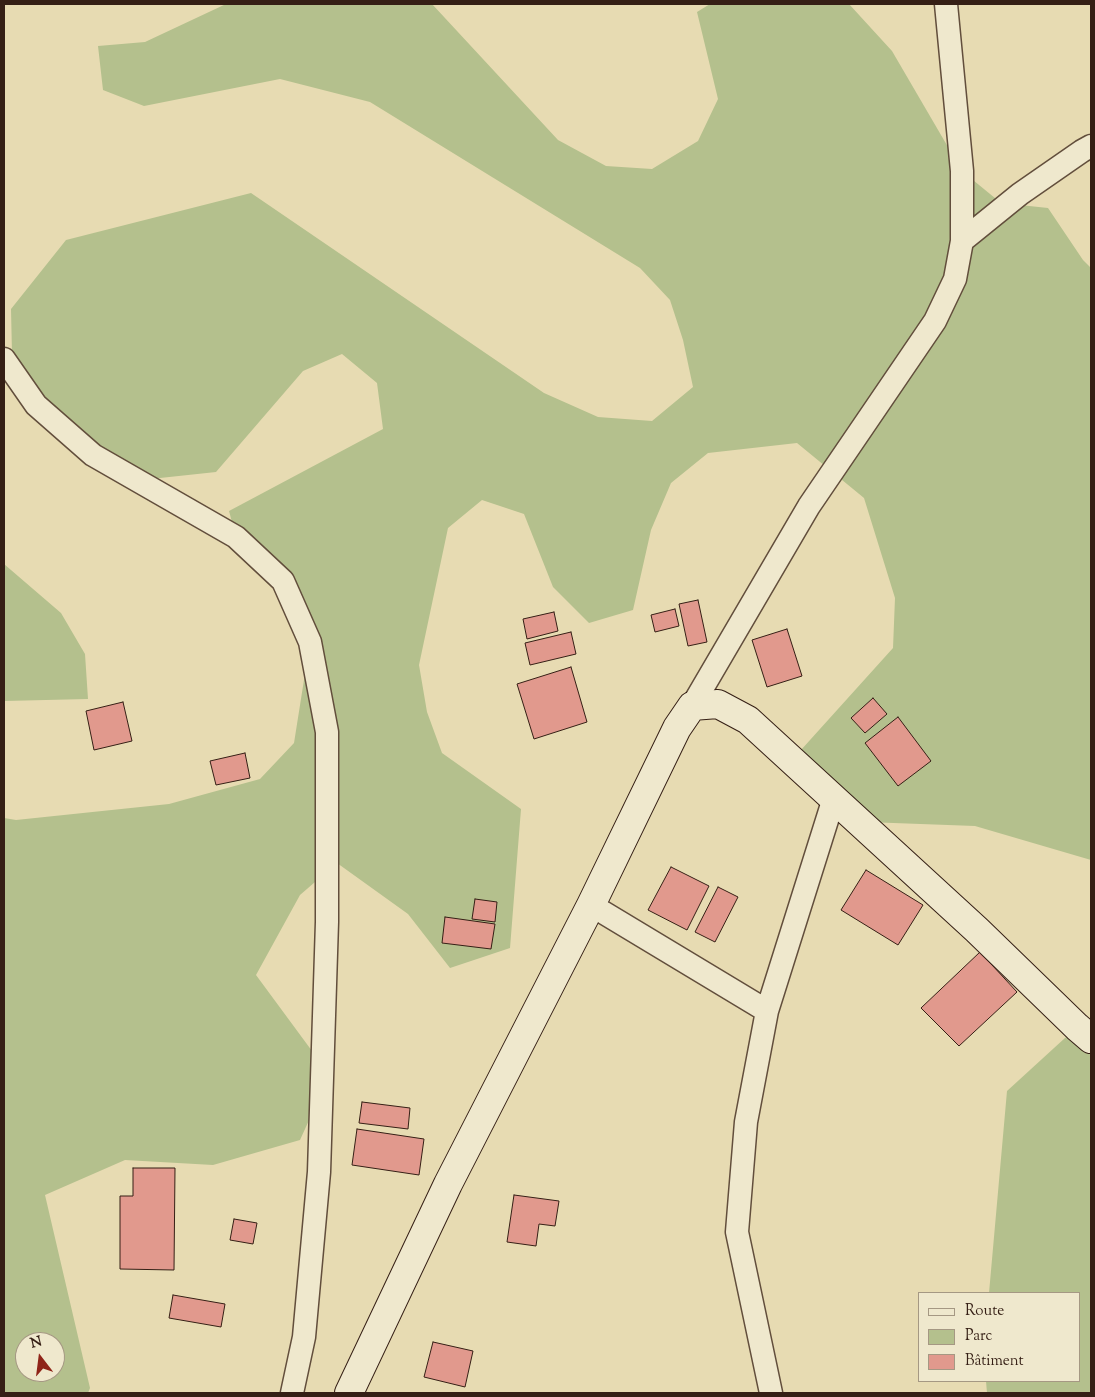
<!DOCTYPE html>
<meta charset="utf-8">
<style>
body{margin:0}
#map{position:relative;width:1095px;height:1397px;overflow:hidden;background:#e7dbb2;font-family:"Sorts Mill Goudy",serif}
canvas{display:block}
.frame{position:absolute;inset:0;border:5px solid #351f15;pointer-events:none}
.legend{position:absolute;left:918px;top:1292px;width:162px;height:90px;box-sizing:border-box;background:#efe8cd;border:1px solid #a59883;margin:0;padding:6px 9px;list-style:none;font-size:15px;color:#351f15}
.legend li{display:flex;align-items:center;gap:10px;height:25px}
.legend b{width:25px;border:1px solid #a59883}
.north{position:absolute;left:15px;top:1332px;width:50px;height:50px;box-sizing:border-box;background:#efe8cd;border:1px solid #a59883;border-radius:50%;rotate:345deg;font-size:14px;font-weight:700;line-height:20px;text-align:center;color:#351f15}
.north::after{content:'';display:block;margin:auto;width:18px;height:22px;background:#8f2418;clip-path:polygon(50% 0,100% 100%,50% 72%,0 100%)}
</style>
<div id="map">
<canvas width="1095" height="1397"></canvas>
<div class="frame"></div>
<ul class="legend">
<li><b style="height:6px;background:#efe8cd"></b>Route</li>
<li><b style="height:14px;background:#b4c08d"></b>Parc</li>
<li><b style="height:14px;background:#e1998d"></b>Bâtiment</li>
</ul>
<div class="north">N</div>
</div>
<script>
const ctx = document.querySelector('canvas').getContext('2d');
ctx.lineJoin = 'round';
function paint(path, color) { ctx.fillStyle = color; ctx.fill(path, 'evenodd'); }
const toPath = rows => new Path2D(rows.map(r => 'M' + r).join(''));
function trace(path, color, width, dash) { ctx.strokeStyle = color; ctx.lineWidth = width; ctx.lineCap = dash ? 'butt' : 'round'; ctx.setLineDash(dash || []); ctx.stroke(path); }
const green = toPath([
 [226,4,432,4,558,140,606,166,652,169,698,141,718,99,697,12,710,4,849,4,892,51,962,171,1001,203,1048,208,1083,260,1091,268,1091,860,975,826,839,821,808,791,801,750,893,648,895,598,864,498,797,443,708,453,671,483,651,530,633,610,589,623,553,587,524,514,482,500,448,528,419,665,427,712,442,753,521,809,510,948,450,968,408,914,337,863,300,895,256,975,312,1051,320,1096,300,1140,213,1165,125,1160,45,1195,90,1388,88,1393,4,1393,4,818,16,820,169,804,260,779,294,743,310,642,283,581,236,537,229,511,383,429,377,383,342,354,303,371,216,472,132,481,36,405,12,354,11,309,66,240,251,193,544,393,598,417,652,421,693,387,683,340,670,300,640,268,370,102,280,79,144,106,103,90,98,46,145,42],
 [25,1342,55,1342,55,1372,25,1372],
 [4,564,61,613,85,654,88,699,4,701],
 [1077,1027,1091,1052,1091,1393,987,1393,986,1381,1079,1381,1079,1293,989,1293,1007,1091]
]);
const building = toPath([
 [698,600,707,642,688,646,679,604,698,600],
 [675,609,679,626,655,632,651,615,675,609],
 [554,612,558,631,527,639,523,619,554,612],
 [787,629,802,676,767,687,752,640,787,629],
 [571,632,576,654,530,665,525,643,571,632],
 [571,667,587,722,534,739,517,684,571,667],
 [873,698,887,714,865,733,851,718,873,698],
 [123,702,132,741,94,750,86,711,123,702],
 [898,717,931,761,898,786,865,743,898,717],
 [245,753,250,778,216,785,210,761,245,753],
 [671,867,709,886,687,930,648,910,671,867],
 [866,870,923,905,898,945,841,910,866,870],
 [718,887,738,897,715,942,695,932,718,887],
 [475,899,497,902,495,922,472,919,475,899],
 [445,917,495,924,491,949,442,943,445,917],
 [980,952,1017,992,959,1046,921,1008,980,952],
 [362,1102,410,1108,408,1129,359,1123,362,1102],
 [357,1129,424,1139,419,1175,352,1165,357,1129],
 [133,1168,175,1168,174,1270,120,1269,120,1196,133,1196,133,1168],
 [514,1195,559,1201,555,1226,539,1224,536,1246,507,1242,514,1195],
 [234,1219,257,1223,253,1244,230,1240,234,1219],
 [173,1295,225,1304,221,1327,169,1318,173,1295],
 [433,1342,473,1351,465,1387,424,1377,433,1342]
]);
const minor = toPath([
 [962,241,1020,194,1082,151,1091,146],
 [4,359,36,405,93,455,236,537,283,581,310,642,327,732,327,922,319,1172,304,1337,292,1393],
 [692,706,809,506,935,321,955,279,962,241,962,171,946,4],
 [591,905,767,1011],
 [771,1393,737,1232,746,1122,767,1011,834,798]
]);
const secondary = toPath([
 [349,1393,448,1184,591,905,677,728,692,706,718,704,748,720,977,930,1077,1027,1091,1039]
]);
paint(green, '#b4c08d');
paint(building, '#e1998d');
trace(building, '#351f15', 1);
trace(minor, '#624e3c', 25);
trace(secondary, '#351f15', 30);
trace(minor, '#efe8cd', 22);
trace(secondary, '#efe8cd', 28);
</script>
